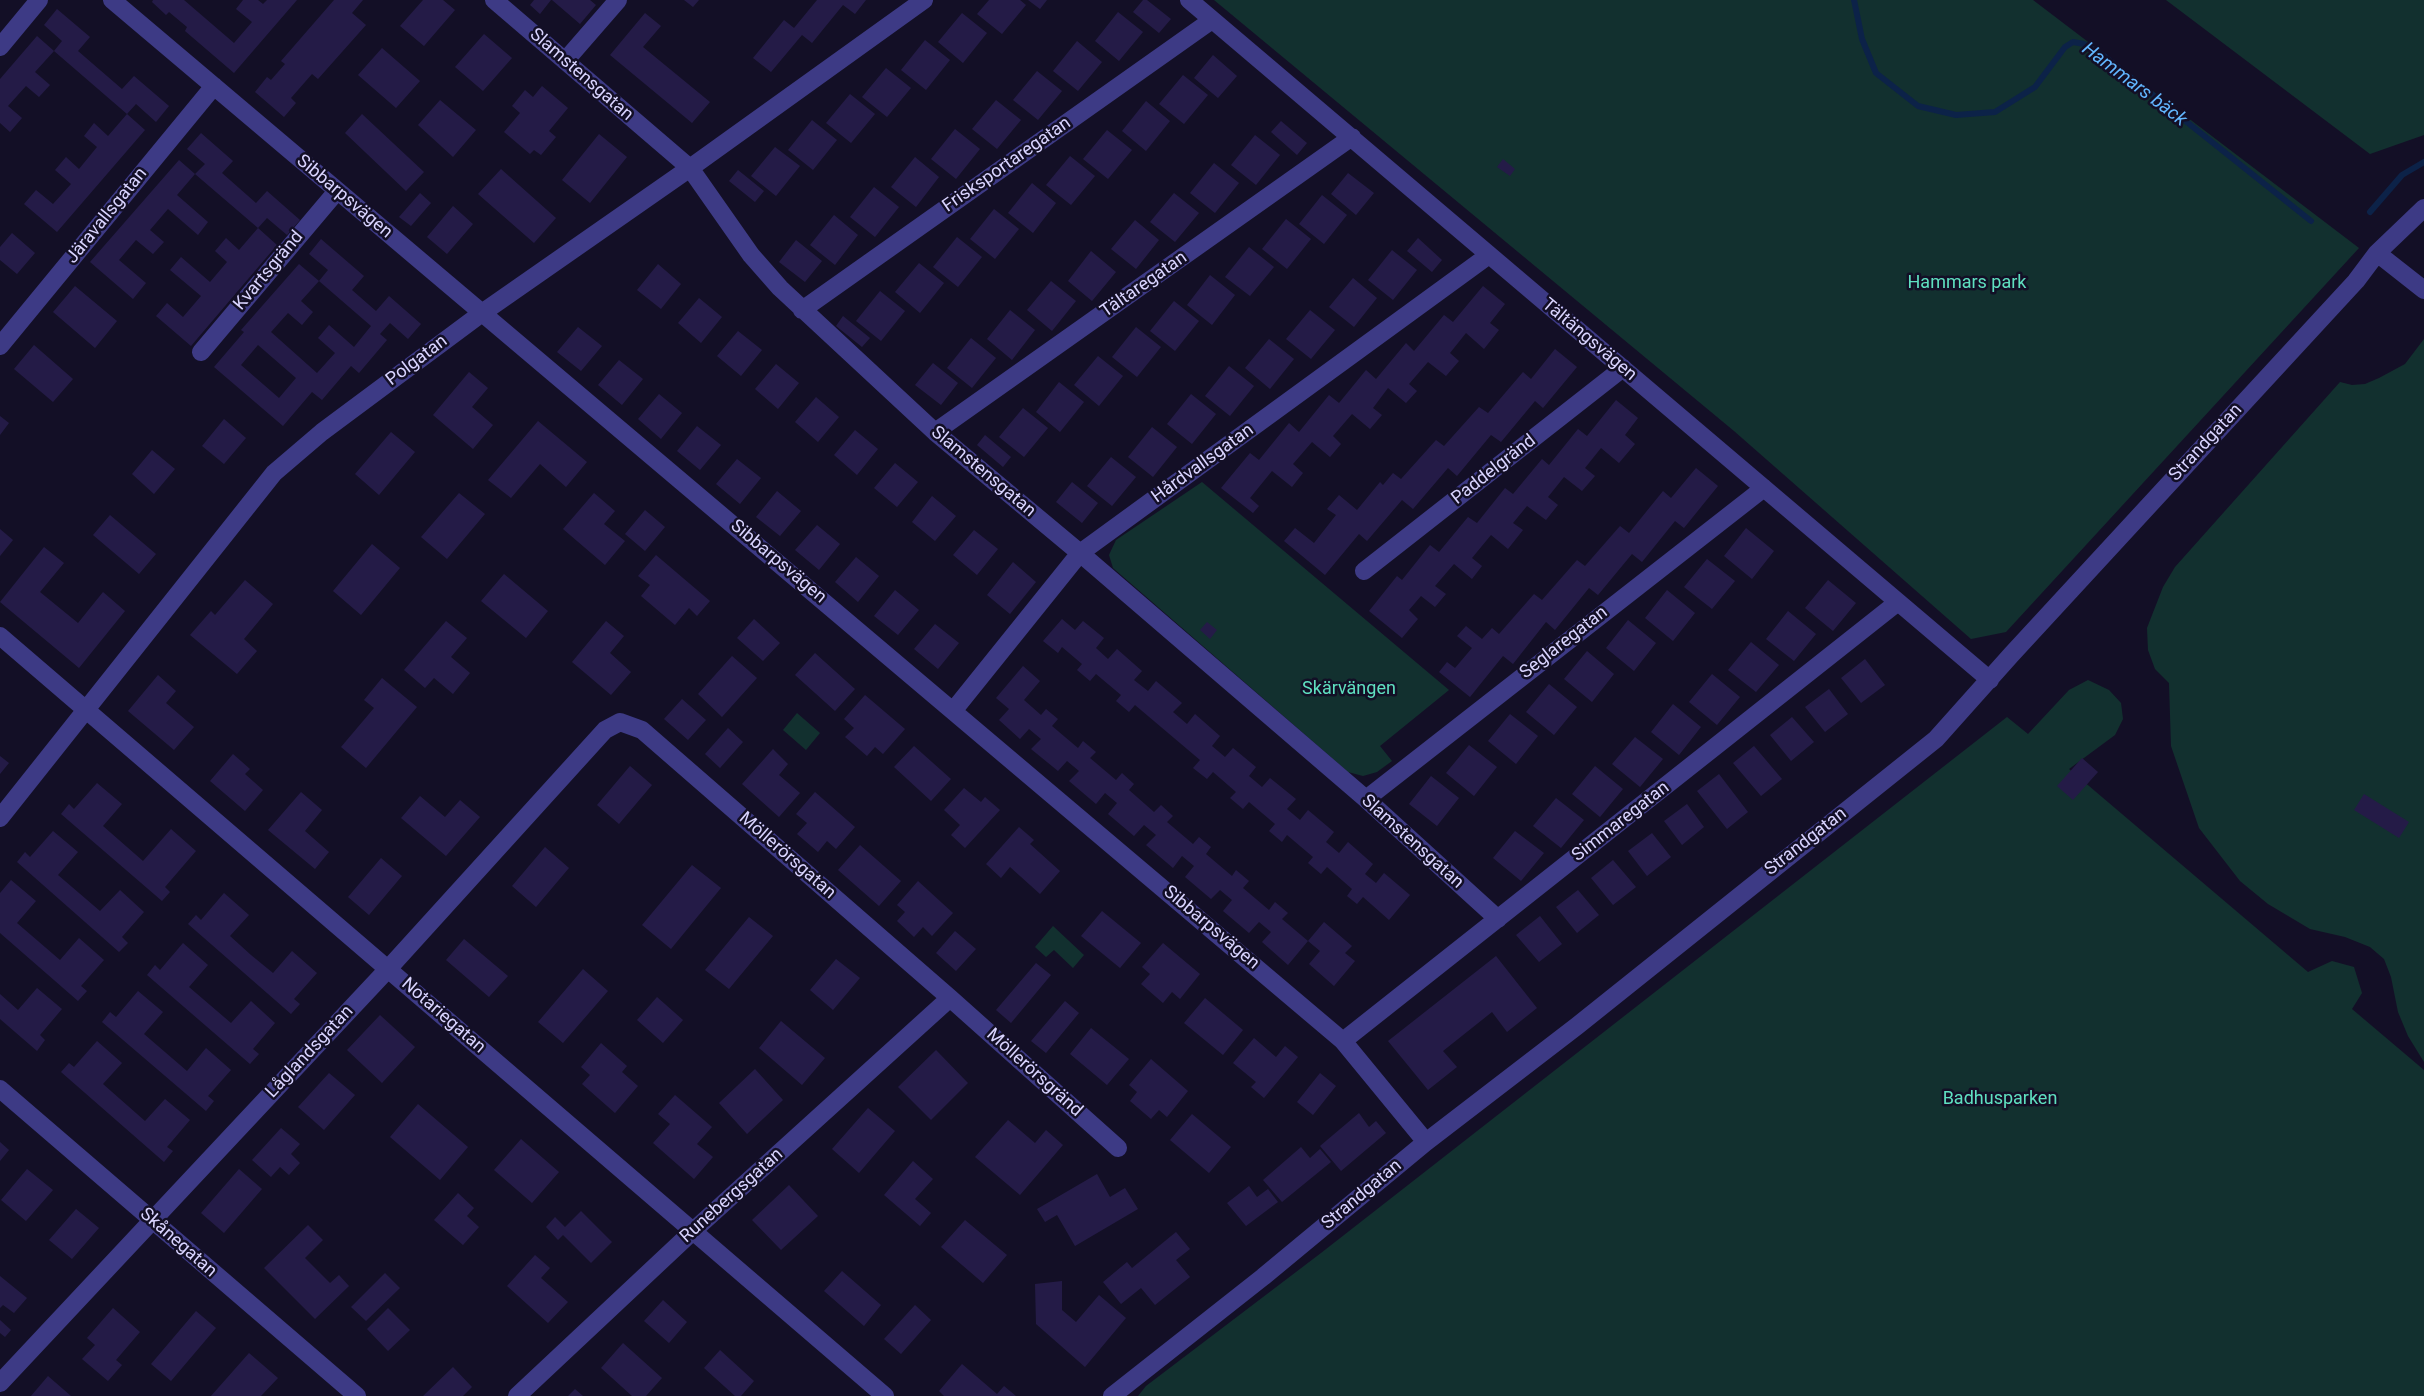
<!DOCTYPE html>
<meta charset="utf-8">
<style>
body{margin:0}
canvas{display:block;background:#130f26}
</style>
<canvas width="2424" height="1396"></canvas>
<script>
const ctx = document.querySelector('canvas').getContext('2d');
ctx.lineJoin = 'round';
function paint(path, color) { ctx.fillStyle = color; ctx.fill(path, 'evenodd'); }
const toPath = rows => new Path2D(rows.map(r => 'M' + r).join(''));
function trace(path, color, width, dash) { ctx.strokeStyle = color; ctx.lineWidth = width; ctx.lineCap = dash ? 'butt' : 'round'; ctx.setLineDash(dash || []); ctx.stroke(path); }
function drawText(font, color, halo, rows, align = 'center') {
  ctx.font = font + ' Roboto,sans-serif'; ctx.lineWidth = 5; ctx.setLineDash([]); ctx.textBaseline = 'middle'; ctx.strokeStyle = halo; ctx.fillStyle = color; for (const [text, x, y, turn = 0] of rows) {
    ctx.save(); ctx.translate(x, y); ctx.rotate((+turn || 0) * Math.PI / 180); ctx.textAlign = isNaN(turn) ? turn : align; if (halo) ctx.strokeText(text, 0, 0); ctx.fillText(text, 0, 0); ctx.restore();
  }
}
const green = toPath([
 [1214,0,2033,0,2359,248,2006,632,1971,639,1734,431],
 [2166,0,2424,0,2424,135,2370,154],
 [2424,339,2424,1062,2408,1036,2398,1012,2391,977,2384,959,2370,947,2345,937,2310,929,2268,904,2240,881,2199,828,2171,746,2169,683,2155,669,2148,650,2147,628,2163,587,2175,567,2340,382,2352,385,2365,384,2379,378,2405,364],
 [1202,482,1449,690,1380,746,1392,761,1377,772,1363,776,1348,772,1113,568,1109,555,1116,540],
 [2088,680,2109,690,2121,703,2123,719,2115,735,2069,769,2308,972,2332,961,2354,967,2362,993,2352,1009,2424,1070,2424,1396,1138,1396,1146,1386,1321,1253,2007,717,2028,734,2069,690],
 [797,713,820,733,806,750,783,730],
 [1053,926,1084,955,1073,968,1054,950,1046,957,1035,947]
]);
const stream = toPath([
 [1854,0,1862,39,1876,73,1918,106,1956,115,1995,112,2035,87,2065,47,2073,42,2084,44,2104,56,2311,221],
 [2370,212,2402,175,2424,162]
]);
const building = toPath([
 [153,0,184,0,234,43,252,22,236,9,243,0,258,0,263,4,267,0,297,0,234,73,185,31,187,27,169,12,166,15,152,2],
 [334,0,363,0,352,13,366,25,318,79,312,74,291,98,296,103,284,117,255,92,267,77,271,80,285,64,281,61],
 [423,0,443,0,455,10,424,46,400,26],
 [534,0,551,0,540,14,530,5],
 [552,0,590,0,596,5,580,24],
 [684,0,699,0,693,7],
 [817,0,866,0,855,14,843,5,812,43,802,35,771,72,753,58,784,20,794,28],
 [989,0,1020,0,1026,5,1002,34,977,14],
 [1028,0,1047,0,1040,9],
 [1143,0,1147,0,1171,19,1159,33,1133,12],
 [57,9,90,37,78,51,122,89,134,76,169,106,156,122,136,104,127,114,54,51,62,41,44,25],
 [1118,12,1143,32,1119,61,1095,41],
 [645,13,661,26,643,47,710,102,692,123,610,55],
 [962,13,987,33,963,63,938,42],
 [484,34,512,58,483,91,455,67],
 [37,36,54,51,35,72,50,85,39,97,26,86,8,106,22,118,10,132,0,123,0,79],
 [925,40,950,60,926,90,901,70],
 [1077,41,1102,62,1078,91,1053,71],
 [382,48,420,81,396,108,358,75],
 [1213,55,1237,76,1218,98,1194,78],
 [886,68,911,88,887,117,862,97],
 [1037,71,1062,91,1038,120,1013,100],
 [1183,75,1208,95,1184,124,1159,104],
 [542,86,568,108,549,131,556,137,541,155,534,150,530,154,504,132,520,113,512,106,525,90,533,97],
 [850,94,875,114,851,143,826,123],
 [440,100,476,130,453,157,418,125],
 [996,100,1021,120,997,149,972,129],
 [1146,101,1170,121,1146,151,1122,131],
 [127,114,145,130,57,232,24,204,36,190,53,204,71,184,55,170,66,157,79,169,97,147,84,136,94,123,108,136],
 [362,114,424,172,406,191,345,133],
 [812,120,837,140,813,170,788,150],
 [1281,121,1307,143,1297,155,1271,132],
 [955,129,980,149,956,179,931,159],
 [1107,130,1132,150,1108,179,1083,159],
 [201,133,233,161,222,173,256,203,267,191,300,220,287,235,267,218,258,228,195,174,205,164,187,149],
 [599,134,627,157,590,203,562,180],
 [1255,135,1280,155,1256,185,1231,165],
 [775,147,800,166,776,196,751,176],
 [1070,156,1095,176,1071,205,1046,185],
 [915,157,939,177,916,207,891,187],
 [1503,159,1515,169,1510,176,1497,167],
 [179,160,195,174,177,195,208,222,198,235,168,209,150,230,164,242,153,254,136,240,119,260,146,283,133,299,90,262],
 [1214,163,1239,183,1215,213,1190,193],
 [501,169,556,218,534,243,478,194],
 [738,170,764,191,755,202,729,181],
 [1348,173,1374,193,1356,215,1331,194],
 [1032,183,1056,203,1033,233,1008,213],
 [874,187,899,207,875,237,850,217],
 [420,193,431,203,411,226,399,217],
 [1174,193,1199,213,1175,242,1150,222],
 [1322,195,1347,215,1324,244,1299,224],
 [453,206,473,224,447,254,427,237],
 [994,209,1019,229,995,259,970,239],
 [834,215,858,235,835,265,810,245],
 [1286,219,1311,239,1287,269,1262,249],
 [1135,220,1159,240,1136,269,1111,249],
 [258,228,277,245,191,346,156,316,167,303,183,317,201,296,170,270,181,257,210,282,227,262,215,251,226,238,239,250],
 [12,233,35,253,17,274,0,260,0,247],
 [957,237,982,257,958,287,933,267],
 [1418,238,1442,260,1432,272,1407,251],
 [321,239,364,276,352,290,376,311,389,296,421,324,408,339,390,323,380,334,387,340,359,373,351,366,322,400,312,392,283,426,214,367,244,332,241,330,299,264,319,281,301,301,313,312,302,325,288,313,271,332,317,373,335,353,318,338,329,325,354,347,371,326,319,281,328,270,309,254],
 [258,345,296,378,279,398,241,365],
 [796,240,822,261,805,282,779,262],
 [1249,247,1274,267,1250,296,1225,277],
 [1392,250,1417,270,1393,300,1368,280],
 [1091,251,1116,272,1092,301,1068,281],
 [919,263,944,283,920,313,895,292],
 [658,264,681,284,661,309,637,290],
 [1210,275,1235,295,1212,325,1187,305],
 [1353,278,1377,298,1354,327,1329,307],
 [1051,281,1076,301,1052,331,1027,310],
 [75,286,117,321,95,348,53,312],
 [1483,286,1505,304,1490,323,1499,330,1484,349,1466,333,1450,353,1459,361,1446,376,1428,362,1409,384,1417,391,1406,403,1388,388,1373,408,1382,415,1370,429,1352,414,1333,436,1341,444,1330,457,1312,442,1293,464,1303,473,1292,487,1272,471,1250,498,1259,506,1253,513,1221,488,1250,453,1259,460,1289,423,1299,432,1329,395,1339,403,1366,370,1376,379,1406,343,1414,351,1444,315,1453,322],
 [880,291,905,311,881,341,856,321],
 [699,298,722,317,701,343,678,323],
 [1174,301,1199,321,1175,351,1150,331],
 [1010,310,1035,330,1012,360,987,339],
 [1310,310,1335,330,1311,359,1286,339],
 [843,316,870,338,862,347,836,326],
 [578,327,602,346,581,371,557,352],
 [1136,327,1161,347,1137,377,1112,357],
 [738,331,762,350,741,376,717,356],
 [971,338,996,358,972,388,947,368],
 [1269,339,1294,359,1270,389,1245,368],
 [34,345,73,379,53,402,14,369],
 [1555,349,1577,367,1543,408,1535,401,1501,442,1491,435,1457,476,1448,468,1413,509,1402,500,1367,541,1359,534,1325,575,1284,541,1295,528,1314,543,1336,515,1327,509,1339,495,1357,510,1380,482,1383,485,1393,473,1401,479,1436,440,1444,446,1479,407,1488,413,1523,372,1531,379],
 [1098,356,1123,376,1099,406,1074,385],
 [619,360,643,379,622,405,598,385],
 [933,363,958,383,941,405,915,385],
 [776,364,799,383,778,409,755,389],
 [1229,366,1254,386,1230,416,1205,396],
 [469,372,488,388,472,407,493,425,473,449,433,415],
 [1059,382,1084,402,1060,432,1036,412],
 [659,394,682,413,661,439,638,419],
 [1191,394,1216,414,1192,444,1167,424],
 [816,397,839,417,818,442,795,422],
 [1616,400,1638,418,1625,435,1635,444,1619,463,1601,448,1585,468,1595,476,1582,491,1564,477,1548,497,1558,505,1546,520,1527,506,1513,523,1523,530,1508,549,1491,535,1472,558,1482,566,1472,579,1454,564,1435,586,1446,594,1435,607,1421,596,1409,610,1418,619,1402,638,1369,611,1397,576,1402,580,1430,545,1439,552,1468,517,1477,523,1505,488,1513,494,1542,459,1549,465,1578,429,1587,436],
 [1023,408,1048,428,1024,457,999,437],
 [0,416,9,423,0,435],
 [224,419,246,438,224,464,202,446],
 [538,421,587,462,566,487,540,464,511,498,488,480],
 [697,426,721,445,700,470,677,451],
 [1152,427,1177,447,1153,477,1128,457],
 [855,430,878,449,857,475,834,455],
 [391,432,415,452,379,495,355,474],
 [985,435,1011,457,1003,467,977,445],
 [152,450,175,469,154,494,132,474],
 [1111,457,1136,477,1112,506,1087,486],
 [737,459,761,478,740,504,716,484],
 [895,463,918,482,897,507,874,488],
 [1696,468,1718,486,1684,528,1675,521,1642,562,1632,554,1598,595,1589,588,1555,630,1546,622,1513,664,1503,656,1470,697,1439,672,1447,662,1455,668,1472,648,1457,636,1466,626,1482,639,1492,628,1499,634,1534,594,1542,600,1577,560,1585,566,1620,526,1629,533,1663,491,1671,498],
 [1072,482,1098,503,1082,523,1056,502],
 [777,491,801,511,780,536,756,517],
 [459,493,485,514,447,559,421,537],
 [594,493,615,511,604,524,625,541,605,565,563,529],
 [932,496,956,516,935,541,912,522],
 [645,510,665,527,645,551,625,534],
 [110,515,156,554,139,574,93,535],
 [817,525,840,544,819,570,795,550],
 [1746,528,1774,551,1752,579,1724,556],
 [0,529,13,540,0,556],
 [974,530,998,549,977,575,953,555],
 [372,544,400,568,361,615,333,591],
 [44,547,64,563,40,592,78,623,103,592,125,611,79,668,0,602],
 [656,555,710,601,697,616,689,608,675,625,641,596,650,585,638,576],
 [856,557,879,576,858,602,835,582],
 [1707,559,1735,581,1712,609,1684,587],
 [1013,562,1036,582,1010,614,987,595],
 [504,574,548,611,526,638,481,601],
 [245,580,273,604,244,639,257,651,237,674,190,635,211,611,215,615],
 [1828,580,1856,603,1833,631,1805,608],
 [895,590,919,610,898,635,874,616],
 [1667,590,1695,613,1673,641,1645,618],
 [1788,611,1816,634,1794,661,1766,639],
 [754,619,780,643,763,661,737,638],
 [1062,619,1075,630,1083,621,1104,638,1096,648,1108,659,1117,649,1142,671,1134,680,1148,691,1156,681,1182,703,1173,712,1187,724,1195,714,1220,736,1212,746,1225,757,1233,748,1256,767,1249,776,1262,787,1270,778,1296,799,1287,809,1300,820,1308,810,1334,832,1326,842,1339,853,1348,842,1373,864,1365,874,1376,883,1384,873,1410,895,1389,920,1363,897,1357,904,1347,896,1352,889,1327,867,1321,874,1308,863,1313,857,1287,835,1282,842,1269,831,1275,824,1249,802,1243,809,1230,798,1236,792,1213,772,1207,779,1193,768,1200,760,1135,705,1129,712,1116,701,1121,695,1096,674,1090,681,1077,670,1082,664,1062,647,1058,653,1043,641],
 [1628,620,1656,643,1634,671,1606,648],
 [446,621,467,638,451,657,470,673,453,694,434,678,425,688,404,670],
 [606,621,624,636,610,653,631,672,611,695,572,662],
 [1207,622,1217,630,1210,639,1200,630],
 [935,624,959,643,938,669,914,649],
 [1751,642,1779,665,1756,692,1728,670],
 [1587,651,1614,674,1592,702,1564,679],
 [815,653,855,689,835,711,795,675],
 [732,656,757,678,722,717,698,694],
 [1865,659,1885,685,1861,703,1841,678],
 [1023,666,1040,681,1024,700,1041,715,1046,709,1058,719,1052,726,1078,748,1083,741,1096,752,1090,758,1116,780,1122,773,1134,784,1129,790,1154,812,1161,805,1173,816,1167,822,1193,844,1199,837,1211,847,1206,854,1232,876,1236,870,1249,881,1243,888,1269,910,1275,902,1288,913,1282,919,1308,941,1324,922,1352,946,1345,953,1355,961,1334,986,1309,964,1320,951,1308,941,1288,965,1262,942,1271,932,1259,922,1249,933,1223,911,1232,900,1220,890,1211,899,1185,877,1194,866,1182,856,1173,868,1146,845,1156,835,1144,825,1134,836,1108,814,1117,803,1105,793,1096,804,1069,781,1079,771,1067,761,1058,771,1031,749,1041,739,1029,729,1020,739,999,720,1009,709,996,698],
 [1712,674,1740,697,1717,725,1689,702],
 [158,675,176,691,166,703,194,727,174,750,128,711],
 [382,678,417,707,366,768,341,747,374,708,364,700],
 [1549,684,1577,707,1554,735,1526,712],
 [1829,689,1848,714,1825,732,1805,707],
 [865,695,905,729,883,754,875,747,867,756,845,737,854,728,844,719],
 [682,699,706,720,688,740,664,719],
 [1673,704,1701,727,1679,755,1651,732],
 [1510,714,1538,736,1516,764,1488,741],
 [1792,717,1814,742,1791,761,1770,735],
 [728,728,743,742,720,768,705,754],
 [1635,737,1663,759,1640,787,1612,764],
 [1469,745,1497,767,1474,796,1446,773],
 [914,746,951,779,931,801,894,767],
 [1754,746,1782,779,1761,796,1733,763],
 [773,749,788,764,779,775,800,793,779,817,742,784],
 [233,754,250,769,245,774,263,790,245,811,210,781],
 [0,756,9,763,0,774],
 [2082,758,2098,772,2073,800,2057,786],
 [630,766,652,785,619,824,597,805],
 [1595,766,1623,789,1600,817,1572,794],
 [1719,774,1748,812,1727,829,1697,791],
 [1431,776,1459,798,1437,826,1409,804],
 [97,783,122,804,103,826,143,861,171,829,196,851,165,887,170,892,162,901,61,814,69,804,74,809],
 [964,788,981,802,985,797,1000,810,965,848,951,835,960,825,944,810],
 [301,792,322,810,305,831,329,852,315,869,268,830],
 [815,792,855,827,836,849,827,841,818,852,797,834,807,823,796,814],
 [2364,794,2409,822,2399,838,2354,810],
 [420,796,445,817,460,800,480,817,446,856,401,818],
 [1556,798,1584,820,1561,848,1533,826],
 [1687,804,1704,827,1682,845,1664,821],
 [1019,827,1034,840,1030,844,1060,871,1040,894,1010,867,1001,878,986,864],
 [53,831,78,852,58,875,100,911,120,890,144,912,122,937,128,943,119,952,17,862,25,852,30,857],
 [1515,831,1544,853,1521,881,1493,858],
 [1652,833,1671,857,1647,876,1628,851],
 [860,845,901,881,879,906,838,870],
 [545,847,569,868,536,907,512,886],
 [381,858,402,876,369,915,348,897],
 [1613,860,1636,887,1613,905,1591,878],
 [692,865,721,888,671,949,642,925],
 [11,880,36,901,17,923,60,960,79,938,104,960,81,986,87,991,78,1001,0,933,0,893],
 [918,881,953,913,932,936,923,927,914,937,897,921,905,912,897,905],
 [1578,890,1599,915,1577,933,1556,907],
 [224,893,249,915,230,936,251,955,273,973,292,951,317,973,294,999,300,1004,291,1014,188,924,196,915,201,920],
 [1102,911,1141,943,1120,968,1081,936],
 [1540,916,1562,944,1539,962,1516,935],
 [749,917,773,936,729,989,705,970],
 [955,931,976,949,956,971,936,953],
 [464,939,508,976,489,997,446,960],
 [183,943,208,965,189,987,231,1023,251,1001,275,1023,253,1049,259,1054,250,1064,147,975,155,965,160,970],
 [1163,943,1200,974,1180,999,1172,992,1163,1003,1141,984,1150,974,1142,967],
 [1496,956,1537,1008,1507,1032,1492,1012,1443,1051,1457,1067,1428,1090,1388,1041],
 [836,959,860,978,833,1010,810,990],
 [1036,963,1051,975,1011,1023,996,1010],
 [583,969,608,991,563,1043,538,1022],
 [37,988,62,1009,40,1035,45,1040,37,1051,0,1019,0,994,18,1010],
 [138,991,163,1012,144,1034,187,1071,206,1048,231,1070,208,1096,214,1101,206,1111,102,1022,110,1012,116,1017],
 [657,997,683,1020,663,1043,637,1020],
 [1205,998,1243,1030,1223,1055,1184,1023],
 [1065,1001,1079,1013,1046,1053,1031,1041],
 [380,1015,415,1047,382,1083,347,1050],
 [781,1021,825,1058,802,1085,759,1048],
 [1091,1028,1129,1059,1107,1085,1070,1054],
 [1254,1038,1276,1057,1285,1046,1298,1057,1264,1098,1251,1087,1256,1082,1233,1063],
 [97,1041,122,1063,103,1084,145,1121,165,1099,190,1120,167,1147,173,1151,164,1162,61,1072,69,1063,74,1067],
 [601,1043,627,1066,622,1072,638,1086,615,1113,582,1084,590,1075,581,1067],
 [936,1050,968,1083,931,1120,898,1087],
 [1151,1059,1188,1091,1167,1117,1159,1110,1151,1119,1130,1101,1137,1092,1129,1085],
 [755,1069,783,1100,747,1134,719,1103],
 [329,1073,355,1095,324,1130,298,1107],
 [1320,1073,1336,1086,1313,1115,1297,1102],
 [675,1095,712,1127,697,1144,713,1157,694,1179,653,1143,670,1124,658,1114],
 [418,1104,468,1147,440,1180,390,1137],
 [868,1108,895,1131,859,1173,832,1149],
 [1359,1113,1369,1127,1376,1121,1386,1133,1341,1171,1320,1146],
 [1192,1114,1231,1147,1209,1173,1170,1140],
 [1008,1120,1035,1143,1046,1130,1063,1145,1020,1195,975,1157],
 [281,1128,300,1144,291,1154,300,1163,289,1175,280,1167,271,1177,252,1160],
 [521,1139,559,1172,532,1203,494,1170],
 [0,1142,9,1150,0,1161],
 [1301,1147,1310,1158,1320,1149,1331,1162,1282,1202,1263,1180],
 [913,1161,933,1179,915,1199,931,1213,920,1226,884,1195],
 [27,1169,53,1190,26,1221,1,1200],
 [239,1169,262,1189,224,1233,201,1213],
 [1097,1174,1110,1197,1125,1188,1138,1209,1075,1246,1057,1215,1045,1222,1037,1209],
 [789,1185,818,1216,781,1250,752,1220],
 [1249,1186,1257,1197,1268,1189,1278,1202,1246,1226,1227,1203],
 [458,1193,474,1208,467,1216,479,1227,463,1245,434,1220],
 [76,1209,99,1228,72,1259,49,1240],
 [581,1211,612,1242,591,1263,563,1235,558,1240,546,1227,555,1217,565,1227],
 [965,1220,1007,1255,983,1283,941,1247],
 [308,1225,323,1240,305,1258,330,1283,339,1275,349,1286,315,1319,264,1268],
 [1176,1232,1190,1249,1176,1260,1190,1277,1155,1305,1141,1288,1121,1304,1103,1282,1127,1262,1132,1268],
 [535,1255,550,1268,541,1278,568,1302,548,1323,507,1286],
 [842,1271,881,1305,864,1326,824,1291],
 [385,1273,400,1288,366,1321,351,1307],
 [0,1276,27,1298,14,1313,3,1305,0,1308],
 [1062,1281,1062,1310,1076,1322,1099,1295,1126,1318,1085,1367,1036,1324,1035,1284],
 [663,1300,687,1322,669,1343,644,1321],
 [915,1305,931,1320,901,1354,884,1339],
 [113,1308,140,1332,116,1360,122,1365,108,1381,82,1359,95,1345,87,1338],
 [388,1308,410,1330,388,1351,367,1329],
 [196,1311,216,1328,171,1381,151,1364],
 [0,1320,11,1330,5,1337,0,1333],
 [623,1343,662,1378,646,1396,632,1396,601,1368],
 [720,1350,754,1381,741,1396,735,1396,704,1368],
 [249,1353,278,1378,261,1396,211,1396],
 [962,1364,997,1394,1004,1386,1016,1396,944,1396,939,1391],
 [453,1367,472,1387,463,1396,423,1396],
 [48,1376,71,1396,31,1396],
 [575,1389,583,1396,568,1396]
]);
const minor = toPath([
 [112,0,1343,1041,1426,1142],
 [494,0,690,168,751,255,780,288,935,432,1080,553,1366,799,1498,919],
 [1189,0,1990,680],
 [0,47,39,0],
 [565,61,618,0],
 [2377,253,2424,290],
 [802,310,1212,20],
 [0,346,214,86],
 [201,352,337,191],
 [935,432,1352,137],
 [1364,571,1623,368],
 [0,636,885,1396],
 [953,711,1080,553,1489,255],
 [1366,799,1764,488],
 [0,818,274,473,322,432,482,313,690,168,924,0],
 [1343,1041,1898,602],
 [0,1089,357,1396],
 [0,1383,388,969,605,730,620,722,642,730,950,998,1118,1148],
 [517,1396,693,1231,950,998],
 [1112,1396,1263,1277,1426,1142,1577,1026,1936,739,2011,655,2356,281,2377,253,2424,208]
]);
const streetNames = [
 ["Slamstensgatan",581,75,41],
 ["Frisksportaregatan",1007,165,-35],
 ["Sibbarpsvägen",344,197,40],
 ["Järavallsgatan",107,216,-51],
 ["Kvartsgränd",269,271,-50],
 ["Tältaregatan",1144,285,-35],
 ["Tältängsvägen",1589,340,40],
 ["Polgatan",417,361,-37],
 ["Strandgatan",2206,443,-47],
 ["Hårdvallsgatan",1203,464,-36],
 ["Paddelgränd",1494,470,-38],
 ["Slamstensgatan",983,472,40],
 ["Sibbarpsvägen",778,562,40],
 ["Seglaregatan",1564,643,-38],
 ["Simmaregatan",1621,822,-38],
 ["Slamstensgatan",1412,842,42],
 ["Strandgatan",1806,842,-38],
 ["Möllerörsgatan",787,856,41],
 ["Sibbarpsvägen",1211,928,40],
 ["Notariegatan",443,1016,41],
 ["Låglandsgatan",310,1052,-47],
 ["Möllerörsgränd",1034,1073,42],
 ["Strandgatan",1362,1195,-40],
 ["Runebergsgatan",732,1196,-42],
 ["Skånegatan",178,1243,41]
];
const parkNames = [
 ["Hammars park",1967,283],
 ["Skärvängen",1349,689],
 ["Badhusparken",2000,1099]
];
const waterNames = [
 ["Hammars bäck",2134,85,37]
];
paint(green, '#12302f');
trace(stream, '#0c2248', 6);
paint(building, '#241b47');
trace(minor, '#3d3a85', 18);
drawText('18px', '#d9d4ff', '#130f26', streetNames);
drawText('18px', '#5fe0c0', '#130f26', parkNames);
drawText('italic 19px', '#62b6ff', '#130f26', waterNames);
</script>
